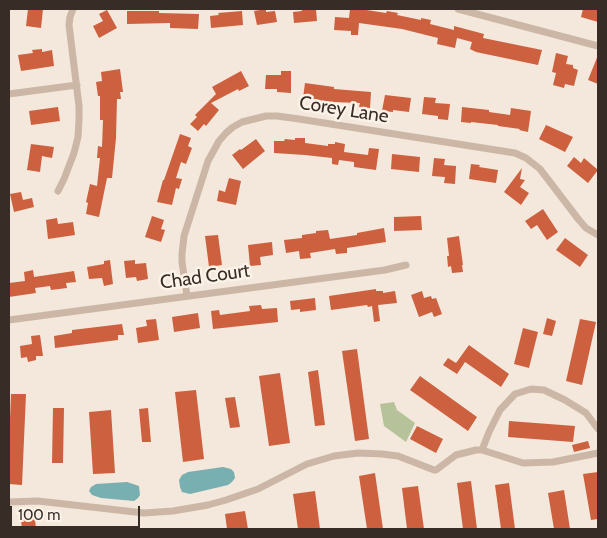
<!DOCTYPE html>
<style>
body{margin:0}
#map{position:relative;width:607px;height:538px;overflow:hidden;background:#f3e8db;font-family:Cabin,sans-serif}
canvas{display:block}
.frame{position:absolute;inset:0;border:10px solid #382c27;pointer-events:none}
.scale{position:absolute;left:10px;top:506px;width:130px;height:22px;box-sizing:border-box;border:2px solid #382c27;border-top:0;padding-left:6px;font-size:15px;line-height:18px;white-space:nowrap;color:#382c27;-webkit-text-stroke:4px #fbf2e8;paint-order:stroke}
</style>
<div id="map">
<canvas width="607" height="538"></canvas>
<div class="frame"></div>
<div class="scale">100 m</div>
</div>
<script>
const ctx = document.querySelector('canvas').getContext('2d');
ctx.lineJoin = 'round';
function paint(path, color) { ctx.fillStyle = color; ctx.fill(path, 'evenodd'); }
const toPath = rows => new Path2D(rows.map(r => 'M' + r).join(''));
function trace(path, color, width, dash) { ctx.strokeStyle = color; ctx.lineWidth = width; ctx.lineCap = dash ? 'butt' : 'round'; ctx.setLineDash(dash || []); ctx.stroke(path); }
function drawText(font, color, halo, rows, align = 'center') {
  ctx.font = font + ' Cabin,sans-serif'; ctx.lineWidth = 5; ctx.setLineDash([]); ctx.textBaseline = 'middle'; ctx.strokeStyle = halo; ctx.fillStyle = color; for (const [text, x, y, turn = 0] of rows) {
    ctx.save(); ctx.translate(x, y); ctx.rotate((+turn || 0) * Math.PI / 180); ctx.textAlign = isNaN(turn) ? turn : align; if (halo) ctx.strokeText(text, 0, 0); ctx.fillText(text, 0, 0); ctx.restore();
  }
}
const green = toPath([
 [394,402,397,410,415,423,406,442,384,426,380,404]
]);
const water = toPath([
 [223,467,231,469,234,472,235,478,232,482,228,485,190,494,182,492,180,487,179,480,182,475,188,472],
 [127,482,139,486,140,495,138,498,134,501,101,498,92,495,89,491,91,487,96,484]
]);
const building = toPath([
 [28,9,43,9,41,28,26,26],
 [266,9,266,12,275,11,277,22,257,25,254,11],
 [301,9,316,9,317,21,294,23,293,12,302,11],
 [350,9,360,9,386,13,387,11,398,13,397,15,421,20,421,18,431,20,430,24,454,30,454,26,484,34,483,38,542,50,538,65,476,52,470,49,472,42,457,38,455,48,437,44,438,38,402,29,359,23,358,35,351,35,351,31,334,30,335,17,349,18],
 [583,9,598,9,598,22,581,17],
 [107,10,117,28,99,38,93,26,103,21,99,14],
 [127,11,159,11,159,13,199,14,198,29,170,28,170,23,127,24],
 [242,11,243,25,211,28,210,16,219,15,218,13],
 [42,49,42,52,52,50,54,66,21,71,18,55,33,53,32,50],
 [556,53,568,56,566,64,573,65,573,68,578,70,574,86,565,84,564,88,553,85,556,73,552,72],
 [598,55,598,84,588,80],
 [120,69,123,92,120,92,121,99,117,99,116,138,112,178,107,178,99,217,86,214,88,203,86,202,90,184,97,186,100,158,97,158,98,146,102,147,103,120,100,120,100,96,98,96,96,82,102,81,101,72],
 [241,71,249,86,239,91,238,89,211,103,219,110,206,126,204,124,198,131,190,124,197,117,195,115,216,94,212,87],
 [281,71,291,71,291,93,277,92,277,89,265,89,266,75,281,75],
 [305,83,334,87,334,89,371,92,370,108,359,107,360,103,332,102,303,98],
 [385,95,411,98,409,112,393,110,393,112,382,111],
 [424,97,436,98,435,103,450,104,448,120,438,119,438,116,422,114],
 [58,107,60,121,31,125,29,111],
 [462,107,489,110,489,112,510,115,511,108,531,111,528,132,519,130,520,129,498,126,498,125,471,122,471,123,461,122],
 [546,125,573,137,565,152,539,139],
 [180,134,191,138,188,146,192,148,186,164,181,162,176,178,182,179,179,189,176,188,172,205,157,202,163,180,164,180],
 [295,138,305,138,305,143,328,146,328,144,335,144,335,142,345,144,344,152,368,155,369,148,379,149,376,170,354,167,354,162,339,160,338,165,332,164,332,158,305,155,274,153,274,141,284,141,285,139,295,140],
 [256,139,265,151,243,169,232,155,240,149,241,150],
 [31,144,54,147,52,158,42,156,40,172,27,170],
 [392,154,420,157,419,172,391,169],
 [574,157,581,163,584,158,598,170,588,183,567,166],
 [434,158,445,159,444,165,456,166,455,184,444,183,445,177,432,176],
 [471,164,480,165,479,167,498,170,496,183,469,179],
 [522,168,520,179,525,180,520,187,529,193,521,205,504,192],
 [229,178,241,181,236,205,217,201,219,190,225,192],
 [21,192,23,200,32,198,34,207,14,212,10,194],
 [543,209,558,232,547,240,537,225,531,229,525,221],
 [152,216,164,220,161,229,165,230,161,242,145,237],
 [421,216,422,230,394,231,394,217],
 [57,218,58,224,73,222,75,235,48,239,46,220],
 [384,228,386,242,347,248,347,253,336,254,335,249,310,253,311,258,300,259,299,251,286,253,284,240,302,238,302,235,316,233,316,231,328,230,330,239,357,235,357,233],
 [218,235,222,265,209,267,205,236],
 [459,236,463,265,462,265,463,272,452,273,451,266,448,267,447,256,449,256,447,238],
 [565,238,588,255,580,267,556,250],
 [272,242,273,255,260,257,261,265,250,266,248,245],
 [110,260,113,284,104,286,102,278,89,279,87,267,104,264,104,261],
 [135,260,135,264,146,263,148,279,137,281,136,277,126,278,124,261],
 [33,270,34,277,74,271,76,282,66,283,67,288,51,290,50,286,35,288,36,293,9,297,9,283,25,281,24,272],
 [376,289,376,291,383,291,383,293,395,291,397,303,378,305,380,321,374,322,372,306,368,307,367,305,331,310,329,296],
 [422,291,424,298,431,296,432,299,436,298,442,314,434,317,432,312,419,317,411,295],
 [315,298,316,310,300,312,300,309,291,310,290,301],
 [261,305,262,309,277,308,278,322,213,329,211,311,219,310,220,315,250,311,249,306],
 [198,313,200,328,174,332,172,317],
 [547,318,556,321,552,336,543,334],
 [156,319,159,340,138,343,136,328,147,326,146,320],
 [580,319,596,322,582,385,566,381],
 [122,324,124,335,118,335,118,340,55,348,54,336,72,333,72,330],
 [523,328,538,332,529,368,514,364],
 [40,335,43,356,36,356,36,360,28,362,27,357,21,358,20,346,32,344,31,336],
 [469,345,509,374,501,387,465,362,457,374,443,365,448,358,456,363],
 [357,349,369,439,355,441,342,351],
 [318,370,325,425,315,426,308,372],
 [280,373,290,443,269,446,259,376],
 [420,376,477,417,468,431,410,390],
 [196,390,204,459,183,462,175,392],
 [11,394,26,394,22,485,9,484,9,444],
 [235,397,240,427,230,428,225,398],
 [53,408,64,408,63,463,52,463],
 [148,408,151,442,142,442,139,409],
 [111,410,115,473,93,474,89,412],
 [509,421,575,426,573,442,508,437],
 [417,426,443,439,436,453,410,439],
 [588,441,590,448,574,452,572,445],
 [598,472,598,519,591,520,583,474],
 [375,473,383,529,367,529,359,476],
 [471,481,477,529,463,529,457,483],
 [509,483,515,529,501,529,495,485],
 [418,486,424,529,407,529,402,488],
 [564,490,570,529,554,529,548,493],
 [315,491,320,529,298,529,293,494],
 [245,511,248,529,227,529,225,514],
 [35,519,36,529,22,529,21,520]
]);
const street = toPath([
 [458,9,598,46],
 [9,94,77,85],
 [58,191,64,179,74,153,78,137,79,120,79,106,69,25,70,17,73,9],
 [187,296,182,262,182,254,184,236,208,161,219,141,226,133,233,127,242,122,266,116,277,116,299,119,515,153,526,158,540,169,579,220,586,228,598,235],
 [9,320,385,270,406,265],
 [482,450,489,432,500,410,515,394,531,389,544,390,565,400,586,413,598,429],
 [9,502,38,501,144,513,173,511,208,505,226,500,258,489,307,464,334,456,358,453,382,454,398,456,434,470,436,470,456,455,476,450,482,450,523,463,553,462,598,453]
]);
const streetNames = [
 ["Corey Lane",344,110,9],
 ["Chad Court",205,277,-8]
];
paint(green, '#b6c39a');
paint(water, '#78b0b2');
paint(building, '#cd603f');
trace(street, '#ccb7a6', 7);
drawText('19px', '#382c27', '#fbf2e8', streetNames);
</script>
